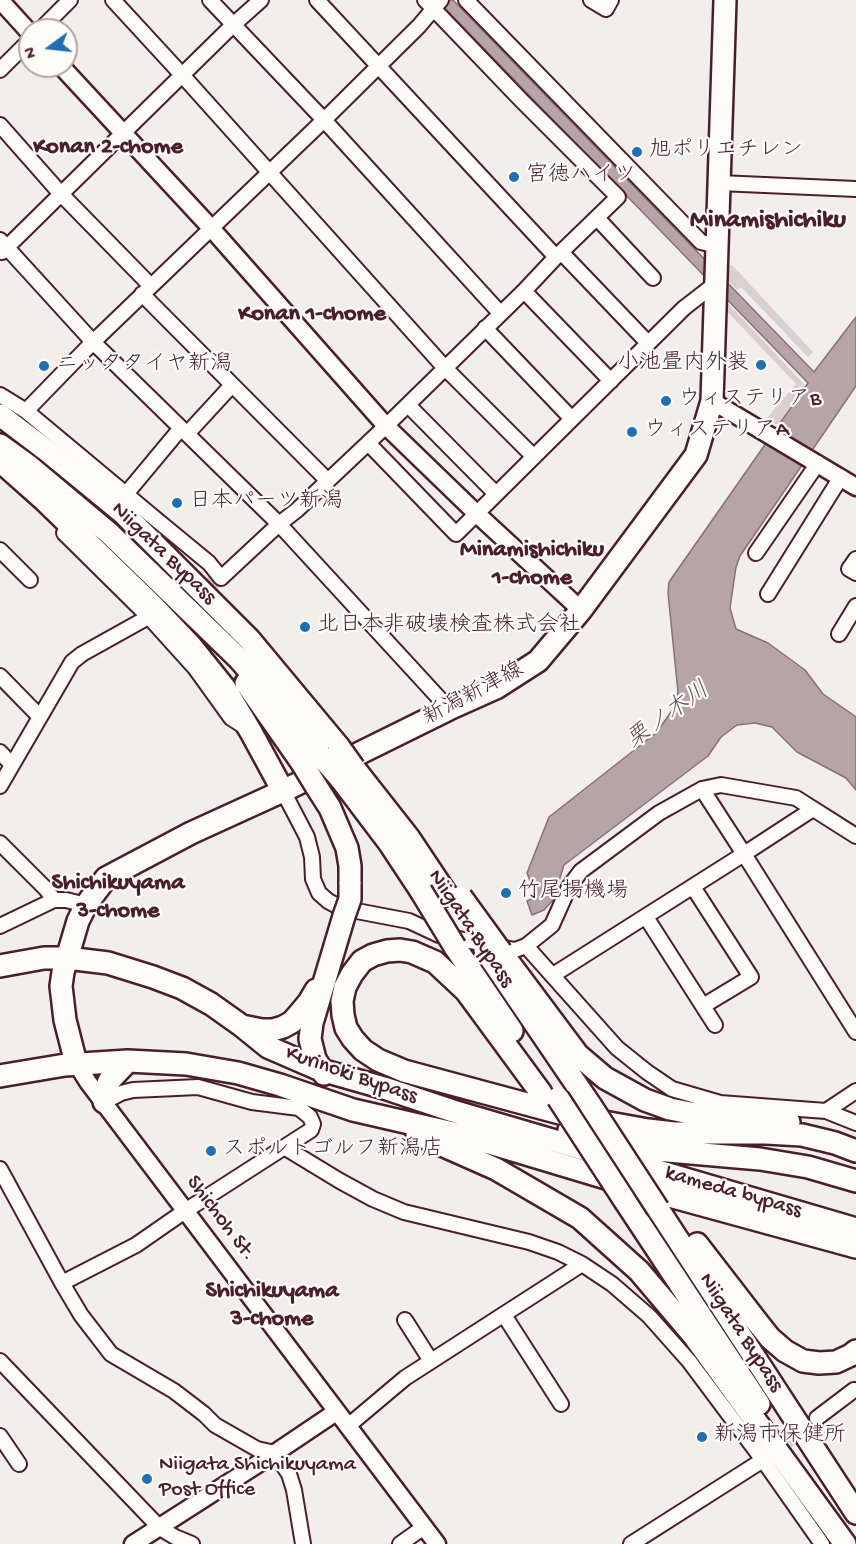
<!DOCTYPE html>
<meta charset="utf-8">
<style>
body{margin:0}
#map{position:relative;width:856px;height:1544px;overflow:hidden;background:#f2efeb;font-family:"Gochi Hand",sans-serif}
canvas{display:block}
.north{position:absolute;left:18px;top:18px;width:60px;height:60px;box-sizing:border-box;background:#fdfcf7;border:2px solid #b5a4a5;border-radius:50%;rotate:255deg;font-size:16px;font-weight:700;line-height:24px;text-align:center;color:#4a1f2b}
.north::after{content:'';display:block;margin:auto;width:21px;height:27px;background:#1f6fb2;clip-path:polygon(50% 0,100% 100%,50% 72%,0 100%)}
</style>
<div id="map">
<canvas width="856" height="1544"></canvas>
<div class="north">N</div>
</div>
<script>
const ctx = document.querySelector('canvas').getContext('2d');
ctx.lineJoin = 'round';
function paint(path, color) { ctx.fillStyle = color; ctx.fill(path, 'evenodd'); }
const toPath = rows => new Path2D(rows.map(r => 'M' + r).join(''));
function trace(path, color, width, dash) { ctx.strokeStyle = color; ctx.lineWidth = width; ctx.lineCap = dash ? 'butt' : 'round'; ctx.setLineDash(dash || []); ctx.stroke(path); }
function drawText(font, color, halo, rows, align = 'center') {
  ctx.font = font + ' "Gochi Hand","Klee One",sans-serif'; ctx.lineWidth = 4.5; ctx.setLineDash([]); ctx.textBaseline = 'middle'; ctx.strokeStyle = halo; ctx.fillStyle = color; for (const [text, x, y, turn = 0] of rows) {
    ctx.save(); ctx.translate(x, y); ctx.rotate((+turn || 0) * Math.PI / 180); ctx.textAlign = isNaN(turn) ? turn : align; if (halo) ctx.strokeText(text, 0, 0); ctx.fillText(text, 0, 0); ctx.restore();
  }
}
const green = toPath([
 [726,264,733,266,813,352,808,357,741,287,737,290,725,278],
 [723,298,804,384,778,425,766,419,796,384,722,306]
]);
const water = toPath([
 [437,0,453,0,814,372,856,317,856,386,740,556,736,567,730,608,736,629,768,643,805,670,823,694,856,717,856,790,846,778,797,752,772,727,755,723,737,725,721,737,708,756,564,865,553,900,544,910,532,915,527,901,534,898,534,891,527,873,549,817,656,733,674,708,678,692,668,593,669,582,808,383,437,0]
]);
const minorTunnel = toPath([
 [172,604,221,578],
 [771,1454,808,1425]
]);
const minor = toPath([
 [113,0,183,76,445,368,534,457],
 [210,0,324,120,500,313],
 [317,0,556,257],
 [466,0,701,242,717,246],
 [591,0,606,9,611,0],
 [40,30,70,0],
 [0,70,30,40],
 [0,125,61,194,151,286],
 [719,183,856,189],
 [597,218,653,278],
 [0,240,93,342,279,524,449,709],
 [2,252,233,25,261,0],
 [561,252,648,343],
 [524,291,611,381],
 [142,294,328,481],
 [485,328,572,419],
 [0,395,26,411,158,521,209,563,221,578,279,524,297,510,386,426,524,291,556,257,618,197,522,101,425,0],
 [408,405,496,494],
 [26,411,93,342,324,120,419,26,441,0],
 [187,434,232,385],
 [368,443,456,534,684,308,715,284],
 [126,494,181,428],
 [64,533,149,617,195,668,231,718,242,725],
 [0,550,30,580],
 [756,553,818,463],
 [856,559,849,569,856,573],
 [768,594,841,477],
 [839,634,856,606],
 [0,676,40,717],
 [0,752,12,765],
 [0,786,72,662,82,654,152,615],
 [702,789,744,854,813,809],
 [283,791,307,837,312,857,313,879,319,893,328,901,341,908,409,921,439,935,515,950,526,946,552,925,569,887,581,871,659,813,702,789,721,785,796,798,856,836],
 [0,843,46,889,54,900],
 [693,887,751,977,703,1006],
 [646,917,715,1025],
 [0,926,54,900,66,900,86,905],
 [526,946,617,1048,647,1072,672,1089,720,1103,826,1111,856,1123],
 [553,975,744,854,856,1032],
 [826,1111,856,1091],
 [284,1147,340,1181,373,1199,404,1212,529,1242,558,1252,582,1264,612,1284,649,1316,689,1361,763,1460,822,1544],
 [0,1169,62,1283,81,1315,111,1354,174,1391,204,1414,215,1425,257,1449,275,1453,289,1474,294,1490,303,1544],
 [62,1283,136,1245,185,1211,311,1130,313,1124,310,1117,299,1108,252,1102,198,1087,133,1090,121,1093,104,1102],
 [504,1315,561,1404],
 [405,1320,431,1361],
 [0,1361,160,1528,175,1537,192,1544],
 [817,1418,854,1390],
 [348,1426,405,1378,582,1264],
 [0,1436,19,1464],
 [400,1544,424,1527],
 [631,1544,763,1460]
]);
const tertiary = toPath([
 [0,0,30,33],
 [61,66,211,228,386,426,477,514,581,610],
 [712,401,856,487],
 [76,1063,88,1082,437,1544],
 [133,1544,275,1453,336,1412]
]);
const primary = toPath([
 [76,1063,65,1020,61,986,63,972,78,921,86,905,106,878,191,833,283,791,449,709,496,688,538,661,581,610,696,455,712,401,725,0]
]);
const trunk = toPath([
 [0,415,46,450,124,514,250,640,339,747],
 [0,445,29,466,109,533,239,659,276,701,320,755],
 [0,461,44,500,153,606,191,646,224,687,251,732,283,791],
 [246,683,302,763],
 [354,768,409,838,447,895],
 [340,778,390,844,421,891],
 [316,786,330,808,347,848,350,866,350,884],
 [455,947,512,1031],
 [485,950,591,1106],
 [501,952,578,1055,605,1078,645,1100,670,1109,690,1113,789,1122],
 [0,966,44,958,67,958,108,963,153,977,182,988,211,1004,242,1026,268,1047,321,1070,384,1088,453,1111,856,1229],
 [242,1026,262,1030,273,1030,283,1027,292,1022,299,1014,309,1002,316,990],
 [324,1074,315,1059,310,1039,312,1023,344,916],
 [0,1076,65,1065,128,1061,186,1064,238,1073,280,1085,353,1110,466,1136,626,1184,856,1247],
 [541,1093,466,991,435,962,412,952,400,950,387,951,373,955,362,961,352,974,345,987,342,1001,343,1015,346,1028,353,1039,363,1050,378,1060,404,1071,571,1116,648,1130,674,1133,766,1133,802,1135,835,1143,856,1151],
 [104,1102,105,1091,109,1081,128,1061],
 [569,1130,645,1149,760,1159,808,1167,856,1181],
 [417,1134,496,1169,580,1218,639,1271,694,1336,845,1544],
 [623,1198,759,1404],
 [658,1209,856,1513],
 [697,1244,758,1323,770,1338,785,1351,803,1361,819,1363,836,1362,851,1355,856,1351]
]);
const trunkBridge = toPath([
 [339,747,354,768],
 [320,755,340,778],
 [302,763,316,786],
 [421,891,455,947],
 [461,897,501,952],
 [344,916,350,899,350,884],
 [558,1098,623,1198],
 [591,1106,658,1209]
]);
const markers = [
 [637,152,6,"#1f6fb2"],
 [514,177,6,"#1f6fb2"],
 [761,365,6,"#1f6fb2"],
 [44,366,6,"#1f6fb2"],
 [666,401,6,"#1f6fb2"],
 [632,432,6,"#1f6fb2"],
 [177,503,6,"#1f6fb2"],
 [305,627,6,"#1f6fb2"],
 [506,893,6,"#1f6fb2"],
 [211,1151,6,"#1f6fb2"],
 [702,1437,6,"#1f6fb2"],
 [147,1479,6,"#1f6fb2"]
];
const poiNames = [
 ["旭ポリエチレン",649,152],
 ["宮徳ハイツ",526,177],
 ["小池畳内外装",749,365,"right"],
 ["ニッタタイヤ新潟",56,366],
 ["ウィステリアB",678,401],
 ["ウィステリアA",644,432],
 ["日本パーツ新潟",189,503],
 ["北日本非破壊検査株式会社",317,627],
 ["竹尾揚機場",518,893],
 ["スポルトゴルフ新潟店",223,1151],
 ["新潟市保健所",714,1437],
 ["Niigata Shichikuyama",159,1466],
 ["Post Office",159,1491]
];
const streetNames = [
 ["Niigata Bypass",163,554,44],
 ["新潟新津線",474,695,-28],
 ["Niigata Bypass",470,929,56],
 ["Kurinoki Bypass",351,1076,19],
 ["kameda bypass",733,1193,16],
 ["Shichoh St.",220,1219,53],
 ["Niigata Bypass",740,1333,57]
];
const neighbourhoodNames = [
 ["Konan 2-chome",108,148],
 ["Konan 1-chome",312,315],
 ["Minamishichiku",532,551],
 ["1-chome",532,579],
 ["Shichikuyama",118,884],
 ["3-chome",118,912],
 ["Shichikuyama",272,1292],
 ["3-chome",272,1320]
];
const waterNames = [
 ["栗ノ木川",669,717,-36]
];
const quarterNames = [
 ["Minamishichiku",768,222]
];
paint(green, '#d9d0cf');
paint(water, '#b7a5a6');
trace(water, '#8b6f75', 1.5);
trace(minorTunnel, '#d0c5c5', 14, [14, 7]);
trace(minor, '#4a1f2b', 18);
trace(tertiary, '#4a1f2b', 21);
trace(primary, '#4a1f2b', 26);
trace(trunk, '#4a1f2b', 26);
trace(minor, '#fdfcf7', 14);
trace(tertiary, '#fdfcf7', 16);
trace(primary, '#fdfcf7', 21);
trace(trunk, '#fdfcf7', 21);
trace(trunkBridge, '#4a1f2b', 26, []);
trace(trunkBridge, '#fdfcf7', 21);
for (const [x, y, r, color] of markers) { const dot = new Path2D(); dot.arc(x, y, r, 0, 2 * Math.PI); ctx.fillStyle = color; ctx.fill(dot); trace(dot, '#fdfcf7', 2); }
drawText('22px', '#4a1f2b', '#fdfcf7', poiNames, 'left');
drawText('22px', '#4a1f2b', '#fdfcf7', streetNames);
drawText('bold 24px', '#4a1f2b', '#fdfcf7', neighbourhoodNames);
drawText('italic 24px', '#704e56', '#fdfcf7', waterNames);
drawText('bold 26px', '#4a1f2b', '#fdfcf7', quarterNames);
</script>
